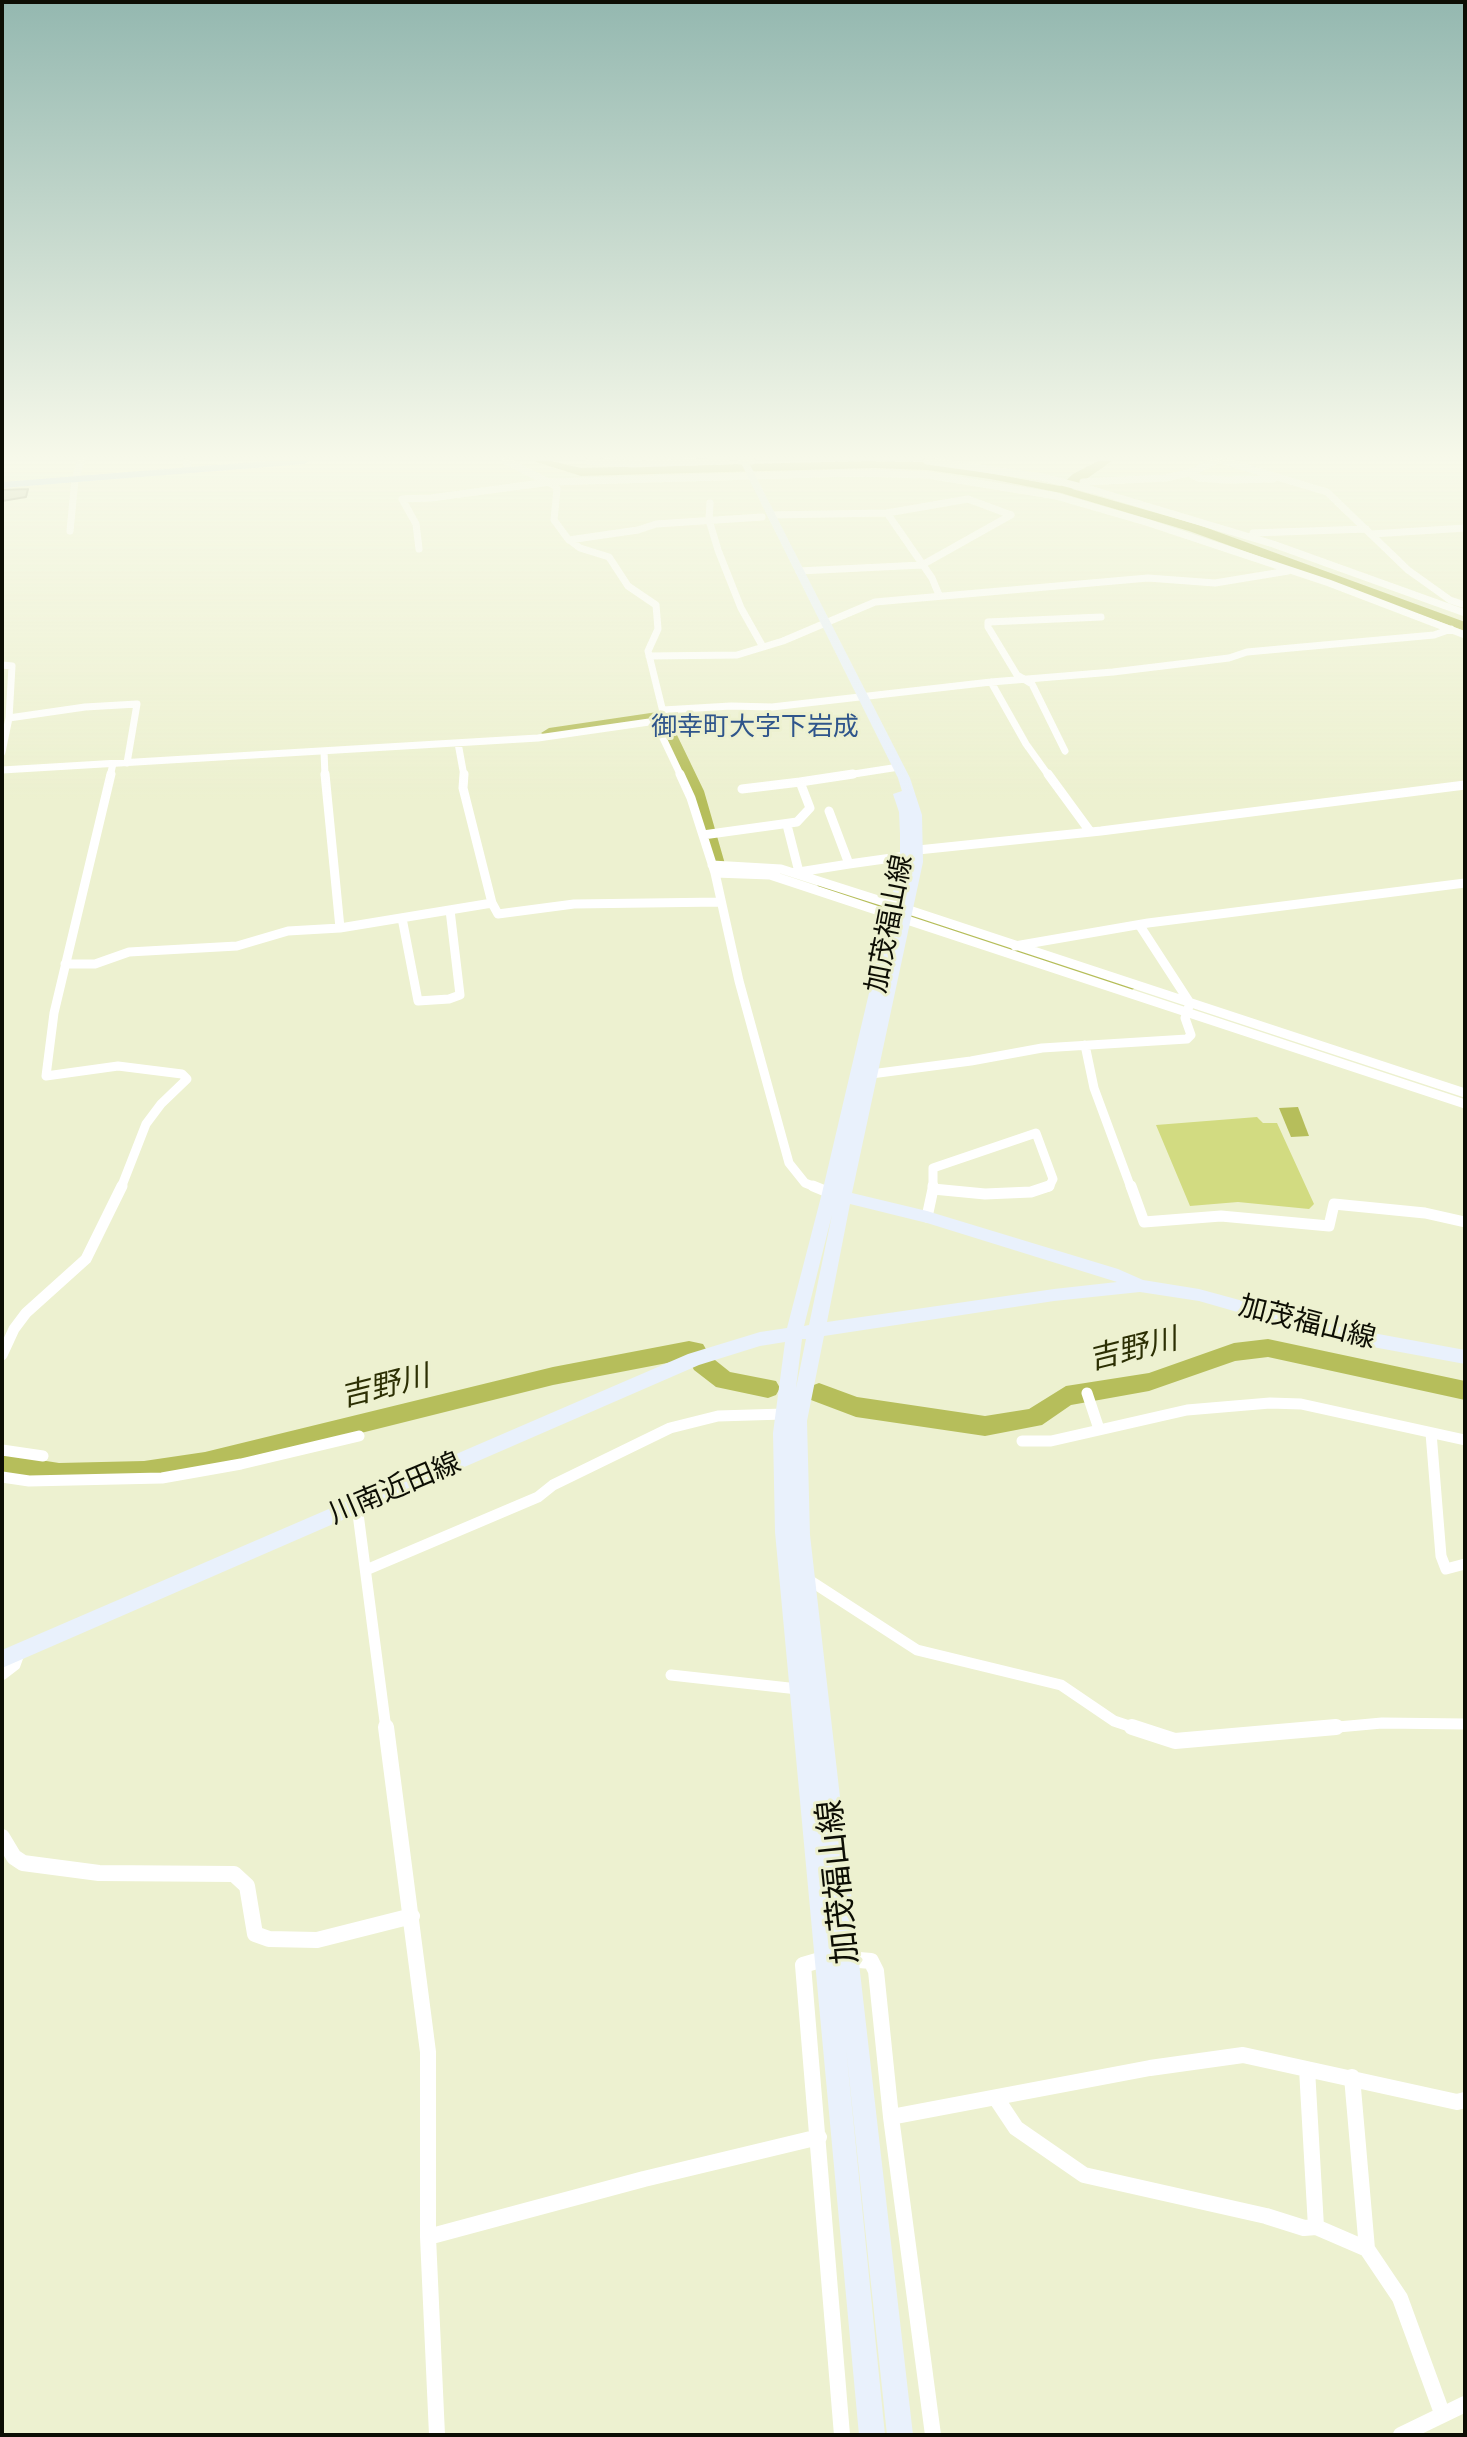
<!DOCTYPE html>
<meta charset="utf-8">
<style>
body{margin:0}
#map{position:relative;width:1467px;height:2437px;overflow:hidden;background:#edf1d0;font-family:"Zilla Slab",serif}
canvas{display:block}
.frame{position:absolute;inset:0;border:4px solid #0d0e04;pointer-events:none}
</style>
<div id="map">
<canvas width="1467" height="2437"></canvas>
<div class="frame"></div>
</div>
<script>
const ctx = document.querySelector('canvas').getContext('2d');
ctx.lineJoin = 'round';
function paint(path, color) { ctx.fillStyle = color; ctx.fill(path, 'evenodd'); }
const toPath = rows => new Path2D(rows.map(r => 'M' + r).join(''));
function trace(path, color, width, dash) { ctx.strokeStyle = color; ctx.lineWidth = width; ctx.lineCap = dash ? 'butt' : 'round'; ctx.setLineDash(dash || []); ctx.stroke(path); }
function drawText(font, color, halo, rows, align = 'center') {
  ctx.font = font + ' "Zilla Slab","Noto Sans JP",serif'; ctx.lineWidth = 6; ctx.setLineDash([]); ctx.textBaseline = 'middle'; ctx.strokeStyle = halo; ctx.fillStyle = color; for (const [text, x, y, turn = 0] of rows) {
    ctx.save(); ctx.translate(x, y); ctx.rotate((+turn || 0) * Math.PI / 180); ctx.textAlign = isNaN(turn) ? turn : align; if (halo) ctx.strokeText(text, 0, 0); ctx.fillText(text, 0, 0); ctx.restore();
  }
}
const green = toPath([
 [1257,1117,1263,1123,1277,1123,1314,1204,1309,1209,1238,1202,1190,1206,1156,1125]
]);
const water = toPath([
 [1298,1107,1309,1136,1291,1137,1279,1108]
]);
const river = toPath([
 [533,461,551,461,581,468,867,461,927,462,1060,486,1073,474,1098,461,1112,461,1072,489,1199,525,1465,622,1465,631,1189,531,1061,493,990,479,927,470,874,468,581,476,533,461],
 [671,707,678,711,677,735,704,791,725,864,744,866,746,870,744,874,718,873,710,868,688,791,661,735,663,720,549,738,541,733,549,728,664,711,671,707],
 [824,882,1132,984,1135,988,1126,994,1120,992,818,891,815,887,824,882],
 [1268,1339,1465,1381,1465,1400,1268,1357,1235,1361,1149,1391,1071,1405,1042,1425,985,1436,856,1417,811,1400,807,1393,811,1386,819,1383,857,1397,985,1416,1029,1409,1066,1386,1149,1373,1234,1343,1268,1339],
 [689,1341,703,1344,710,1356,730,1372,776,1381,780,1388,776,1395,768,1398,716,1387,694,1370,688,1359,553,1385,205,1472,144,1481,59,1483,2,1474,2,1454,59,1463,144,1461,205,1452,553,1367,689,1341]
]);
const building = toPath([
 [28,489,26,497,2,501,2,490,28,489]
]);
const streetFar3 = toPath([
 [187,461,187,470],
 [506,461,554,485,557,489,554,520,568,539,580,548,609,557,628,586,656,605,658,629,648,651,663,712,662,736,681,776],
 [589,461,633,464,727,461],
 [740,461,752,461],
 [927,461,1042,477,1093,490,1273,544,1465,613],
 [1224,461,1327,492,1408,570,1450,600,1462,604],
 [1189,473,1199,478,1226,480,1273,479],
 [1083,482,1166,478,1192,472,1215,461],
 [710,503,709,520,718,550,741,608,763,647],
 [887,513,932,578,939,595],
 [771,515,887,513,968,499,1011,515],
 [70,531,75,479,81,461],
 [1253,533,1366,529],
 [1372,534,1465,528],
 [569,540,638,530,656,524,762,517],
 [419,549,416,524,402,499,431,498,550,482,853,473,928,475,1056,496,1149,523,1329,583,1465,635],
 [799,571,922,565,1011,515],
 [649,656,737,655,783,641,875,602,1148,578,1215,583,1288,571],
 [2,665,12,666,9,718,2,752],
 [991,682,1026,744,1049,776],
 [663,710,731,706,772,707,991,682,1113,672,1229,658,1247,652,1434,635,1451,629],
 [9,718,85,707,137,704,127,763],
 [458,743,464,776],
 [324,751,325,776],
 [1065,751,1032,684,1017,675,988,627,988,622,1101,617],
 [2,770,538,738,663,720],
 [110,776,113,764],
 [841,776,899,767]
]);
const streetFar2 = toPath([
 [111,774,54,1013,46,1076,118,1066,182,1074,187,1079,161,1104,146,1124,121,1188],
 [325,774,340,928],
 [464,774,463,788,492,903],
 [680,774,691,798,715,873,739,981,789,1163,805,1183,818,1188],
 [1048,774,1089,830],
 [742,789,800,782],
 [787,825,799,872,794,873],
 [703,835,797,822,810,808,800,782,853,774],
 [849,864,906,856,918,850,1101,831,1465,785],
 [712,865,781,869,897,906],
 [799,872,849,864,829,811],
 [715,873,770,875,894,916],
 [906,909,1465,1093],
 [402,918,418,1001,449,999,460,995,450,910],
 [904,919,1465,1104],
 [1015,946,1148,923,1465,883],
 [65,964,95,964,129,952,237,946,288,931,340,928,492,903,498,914,574,904,721,902],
 [1085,1045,1094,1088,1131,1188],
 [871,1074,971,1061,1042,1048,1187,1039,1191,1035,1185,1018,1190,1003,1140,926],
 [933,1188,933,1168,1036,1133,1053,1179,1049,1187,1045,1188]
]);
const streetFar1 = toPath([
 [813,1186,830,1193],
 [933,1186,933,1189],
 [1131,1186,1144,1222,1221,1216,1329,1226,1334,1204,1425,1213,1465,1222],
 [933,1189,985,1194,1031,1192,1049,1186],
 [927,1217,933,1189],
 [2,1355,14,1329,26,1313,86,1259,122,1186],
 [1087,1393,1099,1429],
 [1431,1433,1441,1556,1446,1569,1465,1564],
 [1022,1441,1051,1441,1187,1410,1270,1403,1301,1404,1465,1440],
 [2,1450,43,1456],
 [2,1477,29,1481,162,1478,241,1464,359,1436],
 [357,1506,386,1729],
 [366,1570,538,1497,553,1485,670,1428,718,1416,784,1414],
 [806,1578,917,1650,1061,1685,1114,1721,1138,1729],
 [2,1675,15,1665,20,1651],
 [671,1675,798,1689],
 [1316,1729,1382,1723,1465,1724]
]);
const street = toPath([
 [386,1727,428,2052,428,2237,437,2435],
 [1132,1727,1175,1741,1336,1727],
 [2,1837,14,1857,23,1863,99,1873,234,1874,247,1886,255,1934,269,1939,317,1940,412,1916],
 [827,1958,803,1965,842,2435],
 [847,1959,871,1961,876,1971,891,2117,933,2435],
 [1307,2069,1316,2227],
 [1352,2077,1367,2249],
 [996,2098,1016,2128,1084,2175,1266,2216,1304,2228,1316,2227,1367,2249,1400,2298,1442,2413],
 [891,2117,1150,2068,1243,2055,1457,2102,1465,2100],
 [428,2237,644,2179,819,2137],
 [1401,2435,1465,2404]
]);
const secondary = toPath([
 [740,461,748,461,910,778,922,815,923,862,852,1193,927,1211,1118,1269,1143,1280,1199,1289,1335,1326,1465,1350,1465,1364,1335,1340,1199,1301,1140,1292,1054,1301,824,1336,807,1421,810,1535,913,2435,887,2435,846,2048,885,2435,859,2435,775,1532,773,1433,785,1342,760,1346,699,1365,2,1668,2,1650,688,1354,760,1332,787,1328,822,1193,881,942,888,938,893,940,903,896,894,896,893,893,900,856,900,834,899,812,893,794,902,791,898,778,740,461],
 [850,1204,927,1223,1117,1282,1054,1289,827,1322,850,1204],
 [832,1215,809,1325,804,1326,832,1215],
 [802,1339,806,1339,796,1388,802,1339]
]);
const highway = toPath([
 [267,461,309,461,304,464,2,488,2,482,267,461]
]);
const farQuarternames = [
 ["御幸町大字下岩成",755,728]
];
const streetNames = [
 ["加茂福山線",890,924,-79],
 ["加茂福山線",1307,1323,14],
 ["川南近田線",395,1489,-23]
];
const waterNames = [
 ["吉野川",1133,1350,-14],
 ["吉野川",385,1387,-14]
];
const nearStreetnames = [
 ["加茂福山線",839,1882,-96]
];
paint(green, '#d2db81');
paint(water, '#b6be5b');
paint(river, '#b6be5b');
paint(building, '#bdc1a1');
trace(building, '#878b6d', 2);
trace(streetFar3, '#fff', 7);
trace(streetFar2, '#fff', 9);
trace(streetFar1, '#fff', 11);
trace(street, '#fff', 16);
paint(secondary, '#e9f1fc');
paint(highway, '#b7d0f6');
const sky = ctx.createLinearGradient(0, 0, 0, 802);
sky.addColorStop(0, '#94b8b0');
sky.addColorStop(0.57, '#f7f9ea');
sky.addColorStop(1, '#f7f9ea00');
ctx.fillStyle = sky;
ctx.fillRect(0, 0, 1467, 802);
drawText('26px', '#2f558b', '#edf1d0', farQuarternames);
drawText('28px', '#0d0e04', '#edf1d0', streetNames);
drawText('italic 30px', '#2c2f03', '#edf1d0', waterNames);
drawText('33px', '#0d0e04', '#edf1d0', nearStreetnames);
</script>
